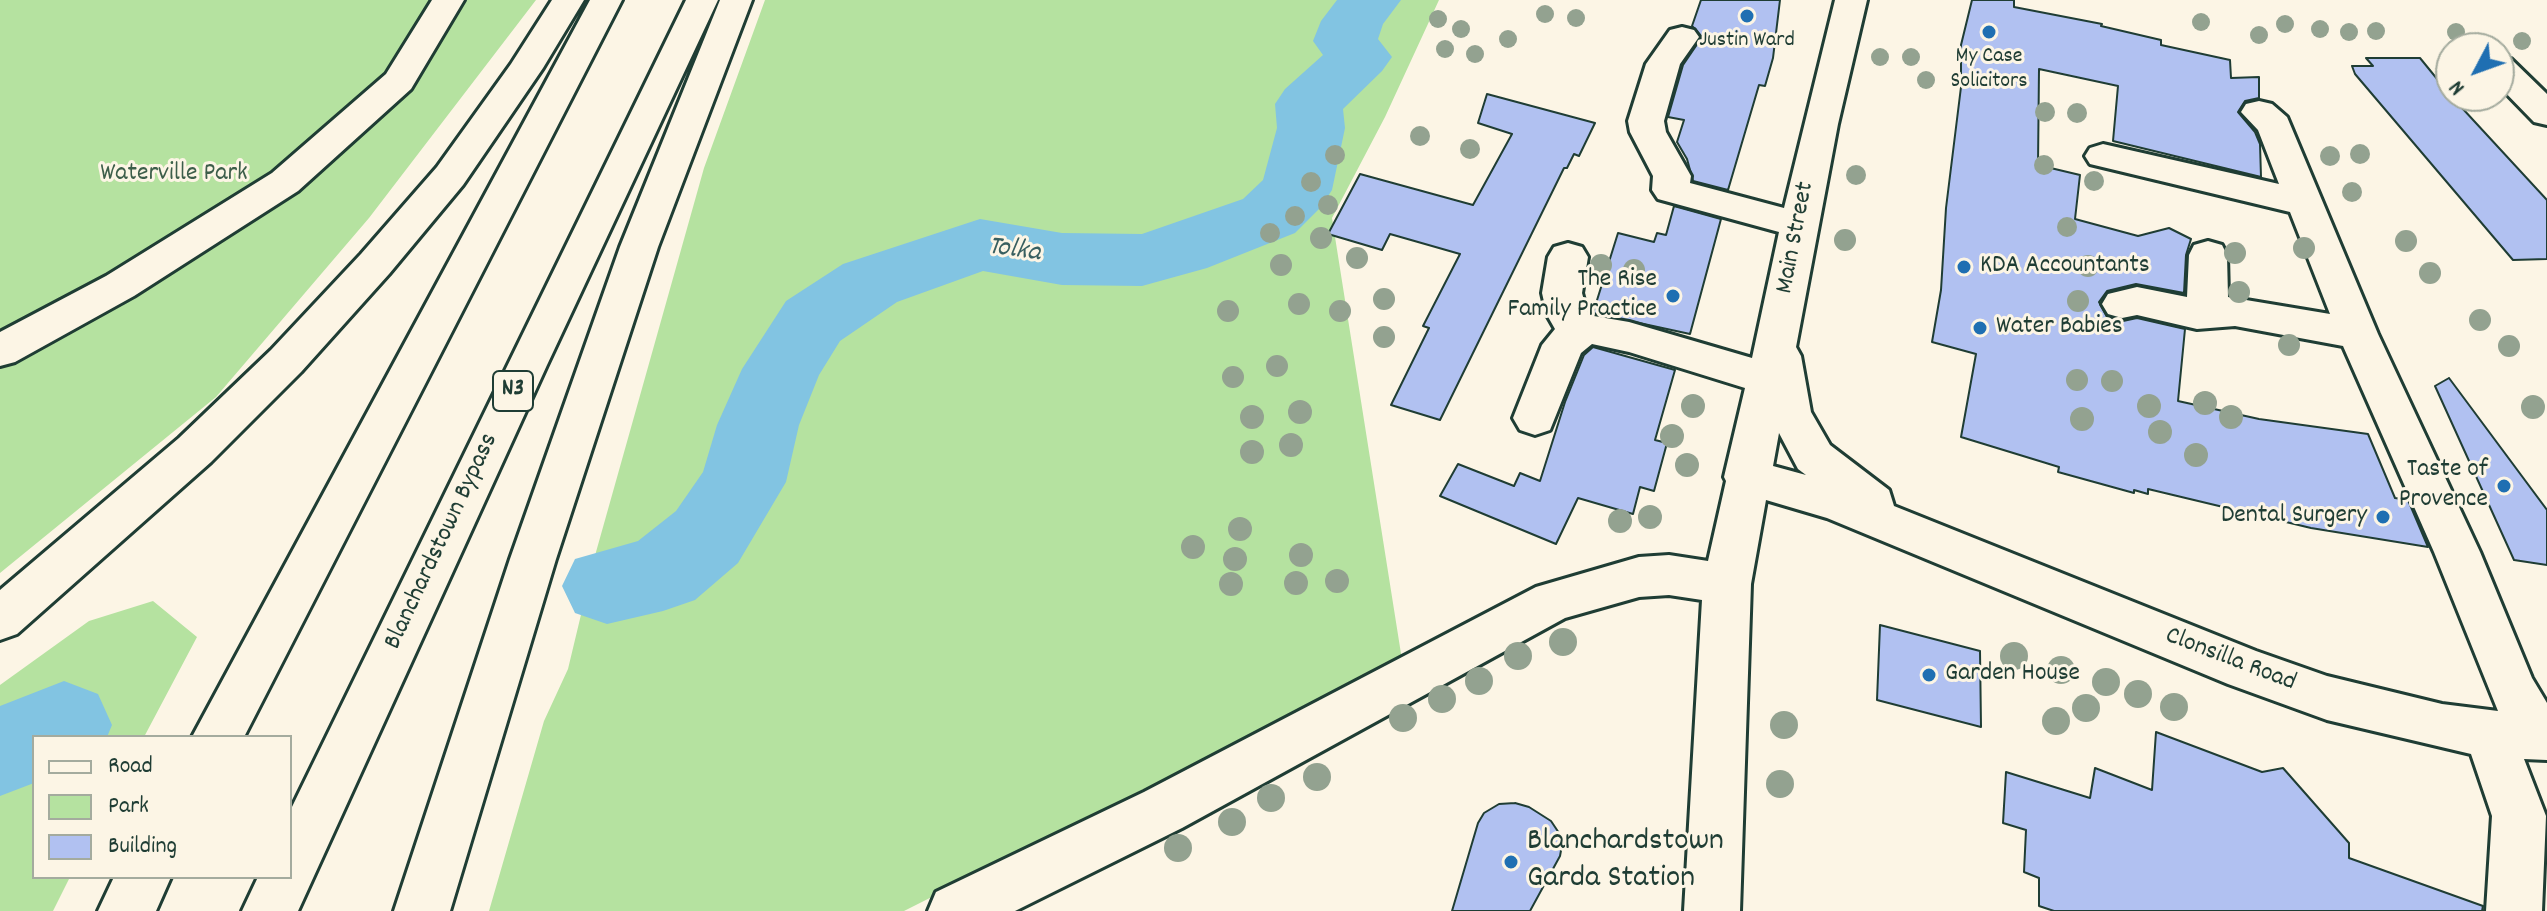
<!DOCTYPE html>
<style>
body{margin:0}
#map{position:relative;width:2547px;height:911px;overflow:hidden;background:#fcf5e5;font-family:Dekko,sans-serif}
canvas{display:block}
.legend{position:absolute;left:32px;top:735px;width:260px;height:144px;box-sizing:border-box;background:#fcf5e5;border:2px solid #a4ab9e;margin:0;padding:10px 14px;list-style:none;font-size:24px;color:#1f3d34}
.legend li{display:flex;align-items:center;gap:16px;height:40px}
.legend b{width:40px;border:2px solid #a4ab9e}
.north{position:absolute;left:2435px;top:32px;width:80px;height:80px;box-sizing:border-box;background:#fcf5e5;border:2px solid #a4ab9e;border-radius:50%;rotate:229deg;font-size:22px;font-weight:700;line-height:32px;text-align:center;color:#1f3d34}
.north::after{content:'';display:block;margin:auto;width:28px;height:36px;background:#1f6fb2;clip-path:polygon(50% 0,100% 100%,50% 72%,0 100%)}
</style>
<div id="map">
<canvas width="2547" height="911"></canvas>
<ul class="legend">
<li><b style="height:10px;background:#fcf5e5"></b>Road</li>
<li><b style="height:22px;background:#b5e2a0"></b>Park</li>
<li><b style="height:22px;background:#b1c1f1"></b>Building</li>
</ul>
<div class="north">N</div>
</div>
<script>
const context = document.querySelector('canvas').getContext('2d');
context.lineJoin = 'round';
function fillPath(path, color) { context.fillStyle = color; context.fill(path, 'evenodd'); }
const shape = rows => new Path2D(rows.map(r => 'M' + r).join(''));
function stroke(path, color, width, dash) { context.strokeStyle = color; context.lineWidth = width; context.lineCap = dash ? 'butt' : 'round'; context.setLineDash(dash || []); context.stroke(path); }
function label(font, color, halo, rows, align = 'center') {
  context.font = font + ' Dekko,sans-serif'; context.lineWidth = 6; context.setLineDash([]); context.textBaseline = 'middle'; context.strokeStyle = halo; context.fillStyle = color; for (const [text, x, y, turn = 0] of rows) {
    context.save(); context.translate(x, y); context.rotate((+turn || 0) * Math.PI / 180); context.textAlign = isNaN(turn) ? turn : align; if (halo) context.strokeText(text, 0, 0); context.fillText(text, 0, 0); context.restore();
  }
}
const green = shape([
 [0,0,536,0,369,218,216,397,0,573],
 [765,0,1439,0,1385,117,1332,218,1402,660,904,911,489,911,544,721,568,669,596,552,704,168],
 [153,601,197,637,144,737,34,737,34,877,70,877,53,911,0,911,0,685,89,621]
]);
const river = shape([
 [1337,0,1401,0,1383,24,1378,39,1392,57,1382,71,1343,109,1345,128,1332,190,1321,207,1295,233,1207,268,1142,286,1062,285,983,271,897,302,840,341,819,375,799,425,786,482,738,563,695,600,663,611,607,624,575,613,562,586,575,559,638,541,676,511,703,472,717,425,742,369,786,301,843,264,980,219,1062,233,1142,234,1243,199,1263,180,1277,128,1275,104,1285,89,1323,55,1313,41,1321,21,1337,0],
 [64,681,98,694,112,725,107,737,34,737,34,783,0,796,0,706,64,681]
]);
const building = shape([
 [1701,0,1780,0,1773,58,1765,86,1759,85,1728,190,1693,181,1687,159,1677,142,1684,120,1668,117,1683,65,1702,37,1692,26,1701,0],
 [1972,0,2014,0,2014,7,2102,24,2101,26,2161,40,2161,45,2230,60,2231,78,2259,77,2259,98,2245,101,2238,112,2255,132,2260,144,2261,177,2113,141,2118,86,2039,69,2038,165,2080,175,2075,219,2138,236,2169,228,2191,239,2186,255,2184,293,2136,284,2107,291,2099,302,2107,317,2123,321,2137,318,2185,329,2178,401,2259,419,2368,434,2395,498,2408,500,2428,547,2311,528,2148,489,2148,494,2134,490,2134,493,2058,472,2059,467,1961,437,1976,354,1932,342,1941,290,1946,208,1961,87,1961,45,1972,0],
 [2366,58,2420,58,2451,96,2547,200,2547,259,2513,260,2355,74,2352,66,2373,66,2366,58],
 [1487,94,1595,123,1579,156,1574,154,1567,168,1564,168,1440,420,1391,405,1429,328,1423,326,1460,254,1390,234,1382,250,1328,234,1360,174,1473,205,1512,134,1478,123,1487,94],
 [1674,206,1721,219,1690,334,1593,313,1618,233,1654,242,1657,233,1666,235,1674,206],
 [1593,347,1675,370,1655,440,1667,443,1654,491,1640,487,1633,514,1578,498,1556,544,1440,496,1458,464,1514,486,1520,473,1540,481,1565,402,1584,355,1593,347],
 [2449,378,2547,510,2547,565,2514,560,2435,386,2449,378],
 [1880,625,1980,651,1981,727,1877,700,1880,625],
 [2156,732,2262,772,2283,768,2349,843,2349,858,2483,906,2482,911,2054,911,2039,906,2039,878,2024,872,2026,830,2003,823,2006,772,2090,798,2095,768,2152,790,2156,732],
 [1515,803,1529,807,1551,821,1559,833,1562,845,1560,856,1530,911,1452,911,1478,823,1484,813,1499,804,1515,803]
]);
const minor = shape([
 [432,0,464,0,411,89,298,191,134,296,15,362,0,366,0,332,106,276,272,173,386,74,432,0],
 [1835,0,1867,0,1838,124,1796,347,1801,356,1811,412,1830,445,1889,490,1894,506,2256,651,2327,676,2442,704,2498,711,2434,552,2343,346,2235,326,2197,329,2137,315,2122,318,2108,314,2102,304,2108,294,2137,287,2187,297,2189,255,2194,245,2208,241,2222,245,2227,255,2228,297,2330,314,2290,212,2090,164,2085,156,2090,148,2103,144,2279,184,2258,130,2241,112,2246,104,2259,101,2272,104,2287,117,2378,334,2480,552,2532,678,2547,703,2547,760,2524,759,2546,816,2542,911,2486,911,2492,816,2471,754,2327,720,2228,684,1827,518,1766,500,1751,584,1740,911,1684,911,1702,600,1669,595,1639,597,1565,618,1182,828,1015,911,928,911,936,892,1144,792,1536,587,1639,557,1669,555,1708,561,1726,481,1724,477,1745,388,1629,352,1592,344,1581,353,1550,430,1535,435,1520,430,1513,418,1542,345,1555,329,1547,315,1542,293,1548,257,1554,247,1568,243,1582,247,1588,257,1582,293,1588,315,1629,322,1752,358,1779,232,1658,199,1652,190,1653,176,1630,132,1628,121,1646,64,1670,30,1682,27,1694,30,1699,37,1680,64,1664,121,1666,132,1691,176,1690,183,1784,208,1835,0],
 [1779,433,1798,469,1806,475,1773,466,1779,433],
 [2499,55,2511,59,2547,94,2547,125,2534,122,2499,86,2499,55]
]);
const highway = shape([
 [552,0,584,0,543,68,463,185,389,274,301,372,211,462,17,634,0,640,0,590,179,438,271,350,361,254,437,167,511,64,552,0],
 [590,0,622,0,244,737,192,737,590,0],
 [686,0,718,0,547,365,298,911,242,911,258,877,290,877,290,811,686,0],
 [720,0,752,0,658,247,556,559,450,911,394,911,510,559,620,247,720,0],
 [114,877,171,877,156,911,98,911,114,877]
]);
const trees = [
 [1545,14,9],
 [1576,18,9],
 [1438,19,9],
 [2201,22,9],
 [2285,24,9],
 [1461,29,9],
 [2320,29,9],
 [2376,31,9],
 [2349,32,9],
 [2456,32,9],
 [2259,35,9],
 [1508,39,9],
 [2522,41,9],
 [1445,49,9],
 [1475,54,9],
 [1880,57,9],
 [1911,57,9],
 [1926,80,9],
 [2045,112,10],
 [2077,113,10],
 [1420,136,10],
 [1470,149,10],
 [2360,154,10],
 [1335,155,10],
 [2330,156,10],
 [2044,165,10],
 [1856,175,10],
 [2094,181,10],
 [1311,182,10],
 [2352,192,10],
 [1328,205,10],
 [1295,216,10],
 [2067,227,10],
 [1270,233,10],
 [1321,238,11],
 [1845,240,11],
 [2406,241,11],
 [2304,248,11],
 [2235,253,11],
 [1357,258,11],
 [1281,265,11],
 [1601,265,11],
 [2088,266,11],
 [1634,270,11],
 [2430,273,11],
 [2239,292,11],
 [1384,299,11],
 [2078,301,11],
 [1299,304,11],
 [1228,311,11],
 [1340,311,11],
 [2480,320,11],
 [1384,337,11],
 [2289,345,11],
 [2509,346,11],
 [1277,366,11],
 [1233,377,11],
 [2077,380,11],
 [2112,381,11],
 [2205,403,12],
 [1693,406,12],
 [2149,406,12],
 [2533,407,12],
 [1300,412,12],
 [1252,417,12],
 [2231,417,12],
 [2082,419,12],
 [2160,432,12],
 [1672,436,12],
 [1291,445,12],
 [1252,452,12],
 [2196,455,12],
 [1687,465,12],
 [1650,517,12],
 [1620,521,12],
 [1240,529,12],
 [1193,547,12],
 [1301,555,12],
 [1235,559,12],
 [1337,581,12],
 [1296,583,12],
 [1231,584,12],
 [1563,642,14],
 [1518,656,14],
 [2014,656,14],
 [2061,670,14],
 [1479,681,14],
 [2106,682,14],
 [2138,694,14],
 [1442,699,14],
 [2174,707,14],
 [2086,708,14],
 [1403,718,14],
 [2056,721,14],
 [1784,725,14],
 [1317,777,14],
 [1780,784,14],
 [1271,798,14],
 [1232,822,14],
 [1178,848,14]
];
const markers = [
 [1747,16,8,"#1f6fb2"],
 [1989,32,8,"#1f6fb2"],
 [1964,267,8,"#1f6fb2"],
 [1673,296,8,"#1f6fb2"],
 [1980,328,8,"#1f6fb2"],
 [2504,486,8,"#1f6fb2"],
 [2383,517,8,"#1f6fb2"],
 [1929,675,8,"#1f6fb2"],
 [1511,862,8,"#1f6fb2"]
];
const farPoinames = [
 ["Justin Ward",1747,42],
 ["My Case",1989,58],
 ["Solicitors",1989,83]
];
const shields = [
 [513,391,40]
];
const shieldNames = [
 ["N3",513,391]
];
const parkNames = [
 ["Waterville Park",174,175]
];
const streetNames = [
 ["Main Street",1797,238,-79],
 ["Blanchardstown Bypass",443,542,-65],
 ["Clonsilla Road",2230,661,21]
];
const poiNames = [
 ["KDA Accountants",1980,267],
 ["The Rise",1657,281,"right"],
 ["Family Practice",1657,311,"right"],
 ["Water Babies",1996,328],
 ["Taste of",2488,471,"right"],
 ["Provence",2488,501,"right"],
 ["Dental Surgery",2367,517,"right"],
 ["Garden House",1945,675]
];
const waterNames = [
 ["Tolka",1014,252,8]
];
const nearPoinames = [
 ["Blanchardstown",1527,844],
 ["Garda Station",1527,881]
];
fillPath(green, '#b5e2a0');
fillPath(river, '#82c4e2');
fillPath(building, '#b1c1f1');
stroke(building, '#1f3d34', 2);
stroke(minor, '#1f3d34', 6);
stroke(highway, '#1f3d34', 6);
fillPath(minor, '#fcf5e5');
fillPath(highway, '#fcf5e5');
context.fillStyle = '#93a290';
for (const [x, y, r] of trees) { context.beginPath(); context.arc(x, y, r, 0, 2 * Math.PI); context.fill(); }
for (const [x, y, r, color] of markers) { const dot = new Path2D(); dot.arc(x, y, r, 0, 2 * Math.PI); context.fillStyle = color; context.fill(dot); stroke(dot, '#fcf5e5', 3); }
label('22px', '#1f3d34', '#fcf5e5', farPoinames);
for (const [x, y, w] of shields) { const box = new Path2D(); box.roundRect(x - w / 2, y - 20, w, 40, 6); context.fillStyle = '#fcf5e5'; context.fill(box); stroke(box, '#1f3d34', 2); }
label('bold 24px', '#1f3d34', null, shieldNames);
label('26px', '#3d5e4a', '#fcf5e5', parkNames);
label('26px', '#1f3d34', '#fcf5e5', streetNames);
label('26px', '#1f3d34', '#fcf5e5', poiNames, 'left');
label('italic 28px', '#385f60', '#fcf5e5', waterNames);
label('32px', '#1f3d34', '#fcf5e5', nearPoinames, 'left');
</script>
